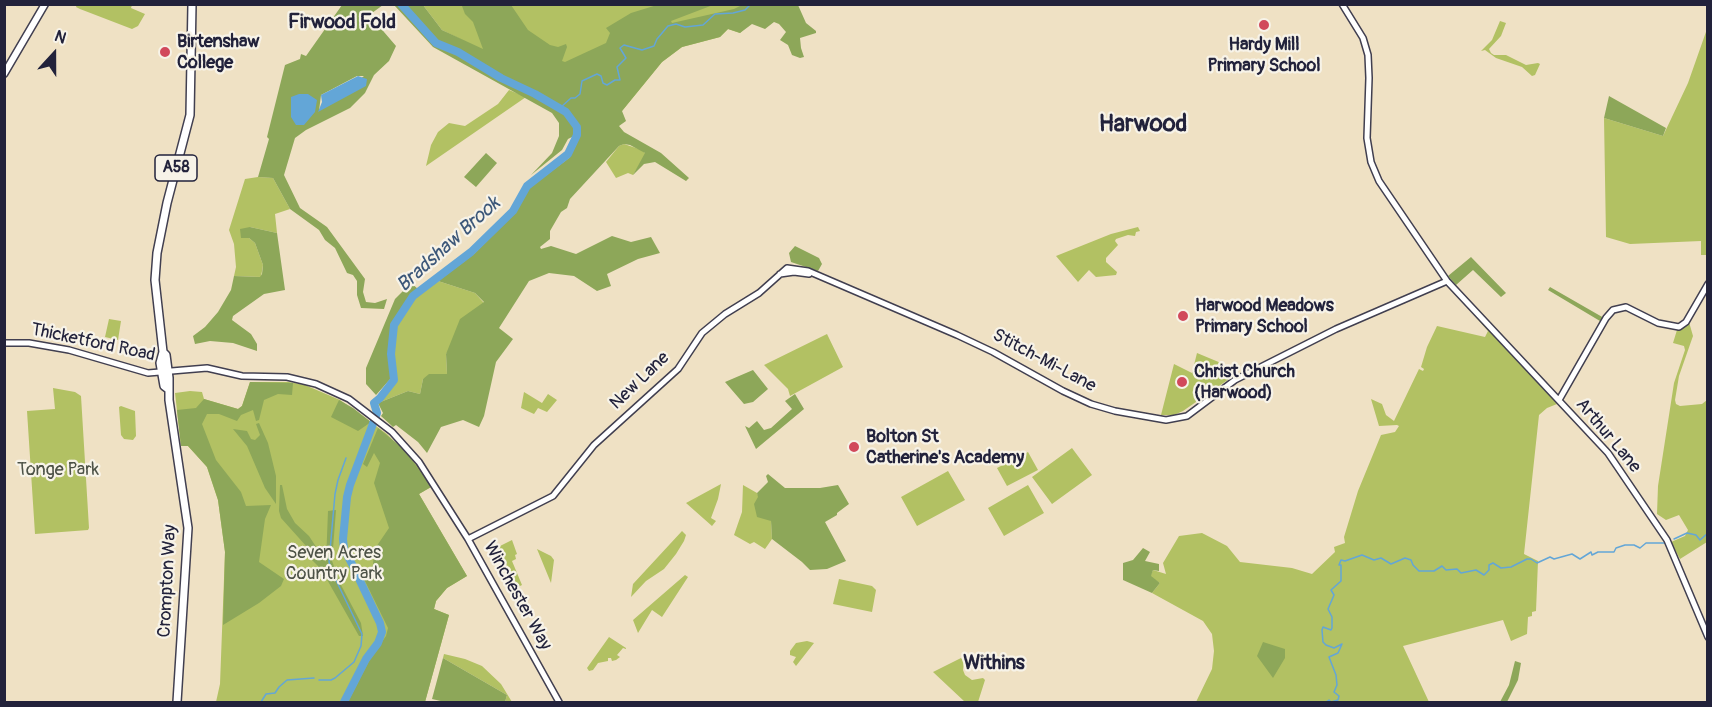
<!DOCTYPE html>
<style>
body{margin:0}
#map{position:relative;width:1712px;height:707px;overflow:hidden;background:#efe1c4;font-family:Pangolin,sans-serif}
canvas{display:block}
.frame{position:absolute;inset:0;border:6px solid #22223b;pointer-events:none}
.north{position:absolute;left:24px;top:24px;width:60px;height:60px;-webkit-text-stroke:4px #f7f3e8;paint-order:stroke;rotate:21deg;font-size:16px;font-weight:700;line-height:24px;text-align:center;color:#22223b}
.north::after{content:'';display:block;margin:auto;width:21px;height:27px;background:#22223b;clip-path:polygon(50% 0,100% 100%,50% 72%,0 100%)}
</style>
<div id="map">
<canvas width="1712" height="707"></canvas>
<div class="frame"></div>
<div class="north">N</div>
</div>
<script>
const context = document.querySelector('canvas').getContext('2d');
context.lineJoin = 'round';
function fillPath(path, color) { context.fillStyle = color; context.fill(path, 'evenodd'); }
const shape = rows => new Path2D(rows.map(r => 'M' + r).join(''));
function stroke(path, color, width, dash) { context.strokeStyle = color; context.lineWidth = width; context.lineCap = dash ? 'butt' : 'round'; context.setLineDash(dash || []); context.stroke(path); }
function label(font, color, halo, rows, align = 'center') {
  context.font = font + ' Pangolin,sans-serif'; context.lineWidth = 4.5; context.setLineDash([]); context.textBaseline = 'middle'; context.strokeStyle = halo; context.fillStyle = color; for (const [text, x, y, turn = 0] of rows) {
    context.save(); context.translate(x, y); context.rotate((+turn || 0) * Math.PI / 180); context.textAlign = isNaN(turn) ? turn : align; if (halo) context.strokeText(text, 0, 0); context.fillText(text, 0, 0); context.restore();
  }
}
const green = shape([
 [77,4,132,5,131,8,145,14,138,26,132,29,80,9,76,7],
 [423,5,767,5,740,33,728,29,720,37,682,47,662,62,622,111,546,82,442,30],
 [1500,21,1506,23,1501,36,1489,49,1491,53,1494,55,1506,55,1526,65,1538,63,1540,64,1535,75,1532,76,1522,67,1496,58,1485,50,1481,51,1492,40],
 [1707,29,1707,255,1701,255,1701,241,1630,244,1606,237,1604,118,1663,136,1688,83],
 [509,90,526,97,426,166,431,145,438,132,449,123,465,126,498,104],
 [624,144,642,150,645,153,645,156,633,175,628,173,616,178,606,162,619,146],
 [258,177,273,178,290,209,275,214,277,233,250,227,249,238,255,243,263,265,261,277,234,276,236,267,234,244,229,230,245,179],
 [1138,227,1140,231,1136,232,1135,236,1128,235,1116,239,1115,241,1118,245,1106,258,1106,262,1117,272,1116,275,1096,277,1089,270,1078,282,1056,256,1111,234],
 [438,281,475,293,484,303,446,354,447,374,423,379,420,394,408,391,378,403,394,385,396,375,394,355,397,326,416,296],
 [1473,314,1500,339,1557,404,1547,408,1539,415,1524,554,1538,561,1536,611,1532,612,1532,616,1528,617,1527,634,1511,641,1503,620,1403,646,1429,702,1196,702,1212,669,1214,651,1212,634,1203,621,1152,593,1160,583,1150,577,1153,570,1166,574,1163,563,1179,536,1202,533,1227,546,1240,562,1292,568,1312,574,1335,552,1334,547,1345,543,1344,537,1358,491,1381,435,1395,432,1399,426,1397,425,1379,426,1371,399,1382,404,1386,415,1394,421,1419,369,1423,371,1424,369,1421,367,1427,347,1437,326,1485,337,1488,331],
 [109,319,121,321,118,340,105,337],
 [1689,322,1693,336,1679,376,1675,400,1676,404,1680,406,1702,404,1707,400,1707,542,1680,559,1671,542,1685,536,1688,530,1679,515,1666,520,1657,514,1658,486,1674,383,1685,350,1684,346,1673,343,1677,330],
 [827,334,843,367,790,396,788,389,764,365],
 [1197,353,1221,363,1229,379,1183,411,1174,415,1161,415,1174,364,1192,373],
 [250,382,289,382,305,385,340,400,387,434,419,467,431,487,419,494,467,576,447,588,436,601,434,609,449,615,425,702,216,702,220,684,225,552,218,500,207,467,188,446,181,446,175,393,190,391,202,392,204,399,238,409,242,406],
 [53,388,75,392,81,396,89,528,88,530,35,534,27,411,55,409],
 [524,392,542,403,548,394,557,400,547,412,538,408,534,414,521,408],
 [121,406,135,411,136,436,133,440,124,439,121,435,119,407],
 [1072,448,1092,475,1052,504,1032,477],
 [1028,452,1038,470,1007,486,997,468],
 [948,471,965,500,917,526,901,497],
 [721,484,718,499,711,518,716,521,712,526,686,503],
 [743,485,757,493,771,521,772,539,765,549,754,542,750,544,734,535,742,512],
 [1028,485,1044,513,1004,536,988,508],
 [682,531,686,535,684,541,676,554,664,569,646,581,631,597,633,584],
 [512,540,517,554,515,555,516,559,512,561,522,585,518,587,496,548],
 [537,549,551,556,554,560,551,583],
 [685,575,688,577,662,617,652,610,638,633,633,620],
 [839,579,872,586,876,590,872,612,833,604],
 [609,637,626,648,626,649,623,648,617,655,620,657,616,660,612,661,611,658,608,658,608,661,598,663,593,670,589,671,587,668],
 [807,641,814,643,796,666,793,662,796,657,790,655,790,651,796,643],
 [444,654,465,659,482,666,501,684,512,702,505,702,507,695,443,658],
 [961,658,964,662,963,670,965,675,972,680,983,678,985,680,978,702,965,702,933,672]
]);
const forest = shape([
 [342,5,383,5,365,18,378,25,396,46,389,61,374,75,365,93,350,108,306,130,295,138,284,175,300,208,327,227,365,279,363,292,366,302,375,303,387,299,384,309,361,308,357,295,357,281,353,275,347,273,335,248,325,240,319,230,290,209,273,178,258,177,269,139,267,137,285,65,300,59,301,54,306,56],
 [357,76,364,76,319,111,321,95],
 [394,5,423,5,442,30,483,49,473,22,465,14,462,6,456,5,511,5,528,30,550,45,558,47,566,44,567,47,562,61,565,62,606,43,610,33,606,28,631,13,657,5,713,5,671,21,672,23,734,9,742,5,798,5,806,23,816,31,816,33,800,38,801,48,804,57,800,58,792,55,788,45,780,40,786,32,779,24,774,22,765,29,752,24,740,33,728,29,720,37,682,47,662,62,622,111,626,121,619,126,624,132,661,153,689,178,686,181,655,162,644,164,633,175,645,153,630,145,624,144,619,146,570,199,567,208,561,212,550,231,550,239,540,247,541,249,551,246,576,254,612,236,631,242,651,237,660,253,638,259,607,274,611,286,597,291,574,276,549,273,529,281,499,328,513,339,496,362,484,416,479,427,463,420,441,427,427,453,418,442,396,425,393,427,381,416,383,413,378,403,408,391,420,394,423,379,429,374,447,374,446,354,460,319,484,302,475,293,438,281,475,253,516,212,529,188,569,158,577,143,578,134,568,139,562,150,531,175,552,153,559,136,559,123,552,113,433,47],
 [1609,96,1666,128,1663,136,1604,118],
 [486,153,497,163,476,187,464,177],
 [250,227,277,233,285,290,264,294,233,316,232,320,251,334,257,344,257,351,233,343,210,341,195,344,193,336,205,327,218,312,231,290,234,276,260,277,262,274,263,265,255,243,249,238,241,238,240,229],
 [795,246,819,258,822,264,818,271,791,262,789,253],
 [1471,257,1506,293,1501,297,1473,270,1456,285,1448,276],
 [411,283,418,289,411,295,392,325,389,354,392,377,376,395,366,384,366,368,395,299],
 [1550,287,1604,318,1591,340,1600,321,1548,290],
 [753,370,768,389,753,402,744,404,725,382],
 [250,382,293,383,292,395,278,394,264,400,259,420,256,421,253,410,241,415,237,421,219,414,207,414,202,424,216,460,241,492,246,506,271,505,265,519,259,562,284,579,281,586,259,603,223,625,225,552,218,500,207,467,188,446,181,446,177,410,196,408,204,399,238,409,242,406],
 [795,394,804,409,756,449,745,426,749,428,757,421,764,430,771,428,792,409,785,401],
 [339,400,353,408,371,422,358,431,331,417],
 [259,423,268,443,276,476,276,504,265,488,247,446,233,429,247,431,251,439,255,440,260,435,256,424],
 [378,428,405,450,431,487,419,494,467,576,447,588,436,601,434,609,449,615,425,702,348,702,369,661,386,636,388,628,363,577,373,565,374,550,389,528,374,483,380,463,374,453,367,467,363,464],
 [768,474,785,488,820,488,838,485,849,504,837,513,837,515,825,522,846,561,827,569,810,570,802,562,772,539,771,521,757,517,754,504,758,497,757,493,768,482,766,476],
 [280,485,282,485,287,509,295,523,309,536,326,562,328,511,336,510,332,561,341,585,361,623,363,636,359,636,321,569,312,560,307,547,281,518,279,511],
 [1143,548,1150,552,1145,561,1159,564,1159,571,1153,570,1151,576,1160,583,1152,593,1123,580,1123,563,1133,560],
 [1263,642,1285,649,1285,658,1273,678,1257,656],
 [443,658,507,695,505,702,445,702,432,699],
 [1515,661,1521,663,1518,680,1507,702,1500,702,1509,685]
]);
const water = shape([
 [358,76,367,79,366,86,318,112,322,102,321,95],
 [299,94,308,94,317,100,315,112,304,125,296,125,291,117,291,97]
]);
const stream = shape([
 [560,108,571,98,575,98,580,94,582,81,597,74,601,76,603,83,607,85,615,80,620,80,617,67,626,58,620,48,624,45,642,50,654,46,657,39,668,26,676,24,685,27,703,25,715,14,733,13,745,10,751,4],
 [1674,539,1687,533,1696,535,1700,540,1708,533],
 [319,680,331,680,335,678,354,662,361,646,362,634,333,574,329,562,335,494,338,480,346,458],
 [261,702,266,694,275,693,279,687,287,680,314,678],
 [1326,702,1329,700,1331,702],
 [1331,702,1338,700,1339,696,1334,692,1337,685,1336,675,1329,657,1338,653,1342,644,1334,648,1326,645,1323,642,1322,630,1323,627,1331,630,1332,628,1332,617,1328,609,1334,595,1331,590,1341,581,1341,565,1339,565,1341,560,1345,561,1362,555,1374,560,1381,558,1391,564,1405,558,1411,560,1413,565,1419,571,1434,571,1442,566,1446,570,1457,569,1461,573,1476,570,1484,575,1489,570,1489,565,1493,563,1501,568,1511,567,1527,559,1531,559,1537,563,1550,557,1554,559,1572,554,1580,559,1591,552,1592,555,1598,552,1614,552,1616,548,1625,545,1634,545,1640,548,1646,543,1665,543]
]);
const river = shape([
 [344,702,366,659,378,643,382,632,380,623,353,566,344,549,343,539,347,497,350,485,377,413,374,403,380,398,394,380,391,354,394,325,413,296,471,252,513,211,527,186,568,154,577,135,577,127,566,112,535,94,501,78,458,52,436,43,401,4]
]);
const secondary = shape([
 [1342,4,1363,38,1368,55,1369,78,1367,138,1371,162,1379,181,1447,281,1608,453,1667,540,1708,637],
 [780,274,794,272,809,274],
 [4,343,29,343,69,350,148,373,207,368,242,376,287,377,316,384,349,399,392,432,419,462,468,539,559,702],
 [1559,400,1606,318,1613,310,1626,307,1658,323,1679,327,1686,322,1708,284],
 [468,539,553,496,594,445,678,369,702,333,725,314,759,293,787,268,808,271,957,335,993,352,1063,391,1091,404,1115,411,1166,420,1187,416,1235,380,1336,329,1447,281]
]);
const primary = shape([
 [4,74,45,4]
]);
const highway = shape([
 [163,352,160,363,164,386,168,389],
 [177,702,188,528,169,400,169,378,166,355,163,352,155,280,157,253,167,203,190,115,192,4]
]);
const markers = [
 [1264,25,6,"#d1495b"],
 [165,52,6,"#d1495b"],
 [1183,316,6,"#d1495b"],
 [1182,382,6,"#d1495b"],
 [854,447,6,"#d1495b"]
];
const shields = [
 [176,168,42]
];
const shieldNames = [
 ["A58",176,168]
];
const poiNames = [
 ["Birtenshaw",177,42],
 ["College",177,63],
 ["Hardy Mill",1264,45,"center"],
 ["Primary School",1264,66,"center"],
 ["Harwood Meadows",1195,306],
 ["Primary School",1195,327],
 ["Christ Church",1194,372],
 ["(Harwood)",1194,393],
 ["Bolton St",866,437],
 ["Catherine's Academy",866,458]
];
const streetNames = [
 ["Thicketford Road",93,343,12],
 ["Stitch-Mi-Lane",1044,361,28],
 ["New Lane",640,381,-44],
 ["Arthur Lane",1608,436,50],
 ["Crompton Way",168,581,-87],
 ["Winchester Way",517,596,61]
];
const parkNames = [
 ["Tonge Park",58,470],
 ["Seven Acres",334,553],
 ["Country Park",334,574]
];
const neighbourhoodNames = [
 ["Firwood Fold",342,23],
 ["Withins",994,664]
];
const waterNames = [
 ["Bradshaw Brook",449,245,-42]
];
const districtNames = [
 ["Harwood",1143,125]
];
fillPath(green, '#b2c163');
fillPath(forest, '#8da759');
fillPath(water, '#63a6d7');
stroke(stream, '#63a6d7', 1.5);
stroke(river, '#63a6d7', 8);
stroke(secondary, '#413f50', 8);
stroke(primary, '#413f50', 9);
stroke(highway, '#413f50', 10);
stroke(secondary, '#fff', 5);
stroke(primary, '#fff', 6);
stroke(highway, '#fff', 7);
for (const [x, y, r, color] of markers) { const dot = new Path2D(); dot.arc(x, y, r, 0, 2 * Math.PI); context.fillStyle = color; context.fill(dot); stroke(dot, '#f7f3e8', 2); }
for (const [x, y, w] of shields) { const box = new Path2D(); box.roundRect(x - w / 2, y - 13, w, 26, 4.5); context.fillStyle = '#f7f3e8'; context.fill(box); stroke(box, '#22223b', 1.5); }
label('bold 16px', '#22223b', null, shieldNames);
label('bold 18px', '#22223b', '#f7f3e8', poiNames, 'left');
label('18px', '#22223b', '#f7f3e8', streetNames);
label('18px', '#4d5247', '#f7f3e8', parkNames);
label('bold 20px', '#22223b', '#f7f3e8', neighbourhoodNames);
label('italic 20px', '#3c5779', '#f7f3e8', waterNames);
label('bold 24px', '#22223b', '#f7f3e8', districtNames);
</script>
